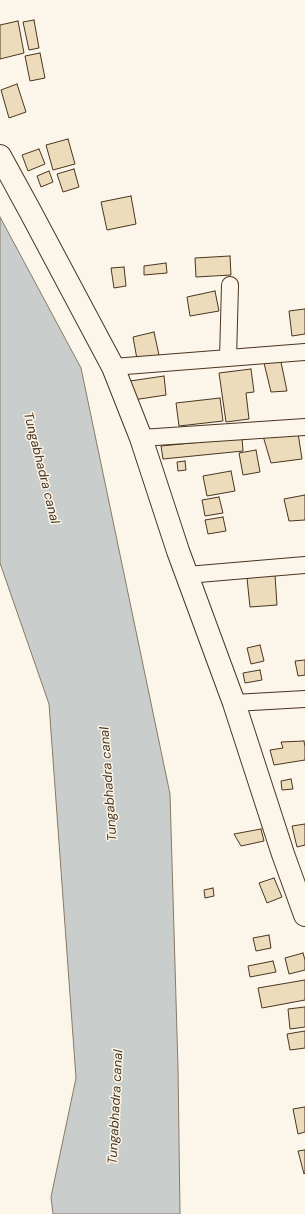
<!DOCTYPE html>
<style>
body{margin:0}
canvas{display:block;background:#fbf6e9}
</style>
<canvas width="305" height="1214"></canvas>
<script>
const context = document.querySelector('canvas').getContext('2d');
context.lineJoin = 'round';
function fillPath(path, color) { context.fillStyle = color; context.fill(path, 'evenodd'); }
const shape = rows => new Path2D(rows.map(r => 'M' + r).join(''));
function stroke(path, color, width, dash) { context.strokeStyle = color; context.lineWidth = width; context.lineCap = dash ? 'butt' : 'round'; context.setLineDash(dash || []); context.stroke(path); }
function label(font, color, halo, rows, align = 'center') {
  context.font = font + ' "DM Sans",sans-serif'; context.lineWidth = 3; context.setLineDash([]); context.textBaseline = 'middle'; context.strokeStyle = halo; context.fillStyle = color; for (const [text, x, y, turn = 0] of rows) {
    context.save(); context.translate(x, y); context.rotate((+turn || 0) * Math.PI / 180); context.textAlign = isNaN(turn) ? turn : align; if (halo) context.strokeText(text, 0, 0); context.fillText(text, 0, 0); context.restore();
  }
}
const water = shape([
 [0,217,81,368,170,794,178,1068,180,1214,53,1214,51,1197,76,1078,49,704,0,563,0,217]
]);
const building = shape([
 [34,20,39,48,29,50,23,22,34,20],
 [18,21,24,53,0,59,0,25,18,21],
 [40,53,45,78,30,81,25,56,40,53],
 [17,84,26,112,9,118,1,90,17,84],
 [68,139,75,164,53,170,46,145,68,139],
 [39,149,45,164,28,171,22,155,39,149],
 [74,169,79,187,63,192,57,174,74,169],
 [49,171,53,182,41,187,37,176,49,171],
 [131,196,136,224,107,230,101,202,131,196],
 [230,256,231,275,196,277,195,258,230,256],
 [166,263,167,273,144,275,144,266,166,263],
 [124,267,126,286,114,288,111,268,124,267],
 [215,291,219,311,190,316,187,297,215,291],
 [305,309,305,334,292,336,289,311,305,309],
 [154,332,159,355,137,359,133,337,154,332],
 [281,362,287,391,271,392,264,363,281,362],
 [251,369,254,392,246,393,249,419,226,422,219,373,251,369],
 [164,376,166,395,133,400,130,381,164,376],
 [220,398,223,421,179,426,176,403,220,398],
 [298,433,302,459,271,463,263,436,298,433],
 [242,438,243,451,163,459,161,446,242,438],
 [256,450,260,472,243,475,239,453,256,450],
 [185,461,186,470,178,471,177,462,185,461],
 [231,471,235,491,207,496,203,476,231,471],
 [305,495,305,520,289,521,284,499,305,495],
 [219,497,223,513,205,516,202,500,219,497],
 [223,517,226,531,208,534,205,520,223,517],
 [275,575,277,605,250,607,247,578,275,575],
 [260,645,264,661,251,664,247,648,260,645],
 [305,660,305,675,298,676,295,661,305,660],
 [260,670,262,680,245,683,243,673,260,670],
 [304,741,305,747,305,760,274,765,270,750,283,748,281,742,304,741],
 [291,779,293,789,282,790,281,781,291,779],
 [305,824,305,845,297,847,292,826,305,824],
 [261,829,264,841,241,846,234,834,261,829],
 [274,878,282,897,267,903,259,883,274,878],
 [213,888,214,896,205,898,204,890,213,888],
 [269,935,271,948,256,951,253,938,269,935],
 [303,953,305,960,305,970,289,974,285,958,303,953],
 [273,961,276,972,250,977,248,966,273,961],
 [305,980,305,1000,262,1008,258,988,305,980],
 [305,1007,305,1027,290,1029,288,1009,305,1007],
 [305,1031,305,1048,290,1050,287,1034,305,1031],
 [305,1107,305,1132,298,1134,293,1109,305,1107],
 [305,1150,305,1173,304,1174,298,1151,305,1150]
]);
const street = shape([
 [228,358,230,285],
 [113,367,305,352],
 [141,438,305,427],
 [187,575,305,565],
 [234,703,305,699]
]);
const primary = shape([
 [0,156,30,211,113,367,141,438,178,551,234,703,283,854,305,915]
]);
const waterNames = [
 ["Tungabhadra canal",41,468,76],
 ["Tungabhadra canal",109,784,-94],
 ["Tungabhadra canal",116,1107,-87]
];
fillPath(water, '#c9cecd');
stroke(water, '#887966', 1);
fillPath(building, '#ecdcbc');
stroke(building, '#4a3520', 1);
stroke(street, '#4a3520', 18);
stroke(primary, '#4a3520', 24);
stroke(street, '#fbf6e9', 16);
stroke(primary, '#fbf6e9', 22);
label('italic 13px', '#4a3520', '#fbf6e9', waterNames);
</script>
